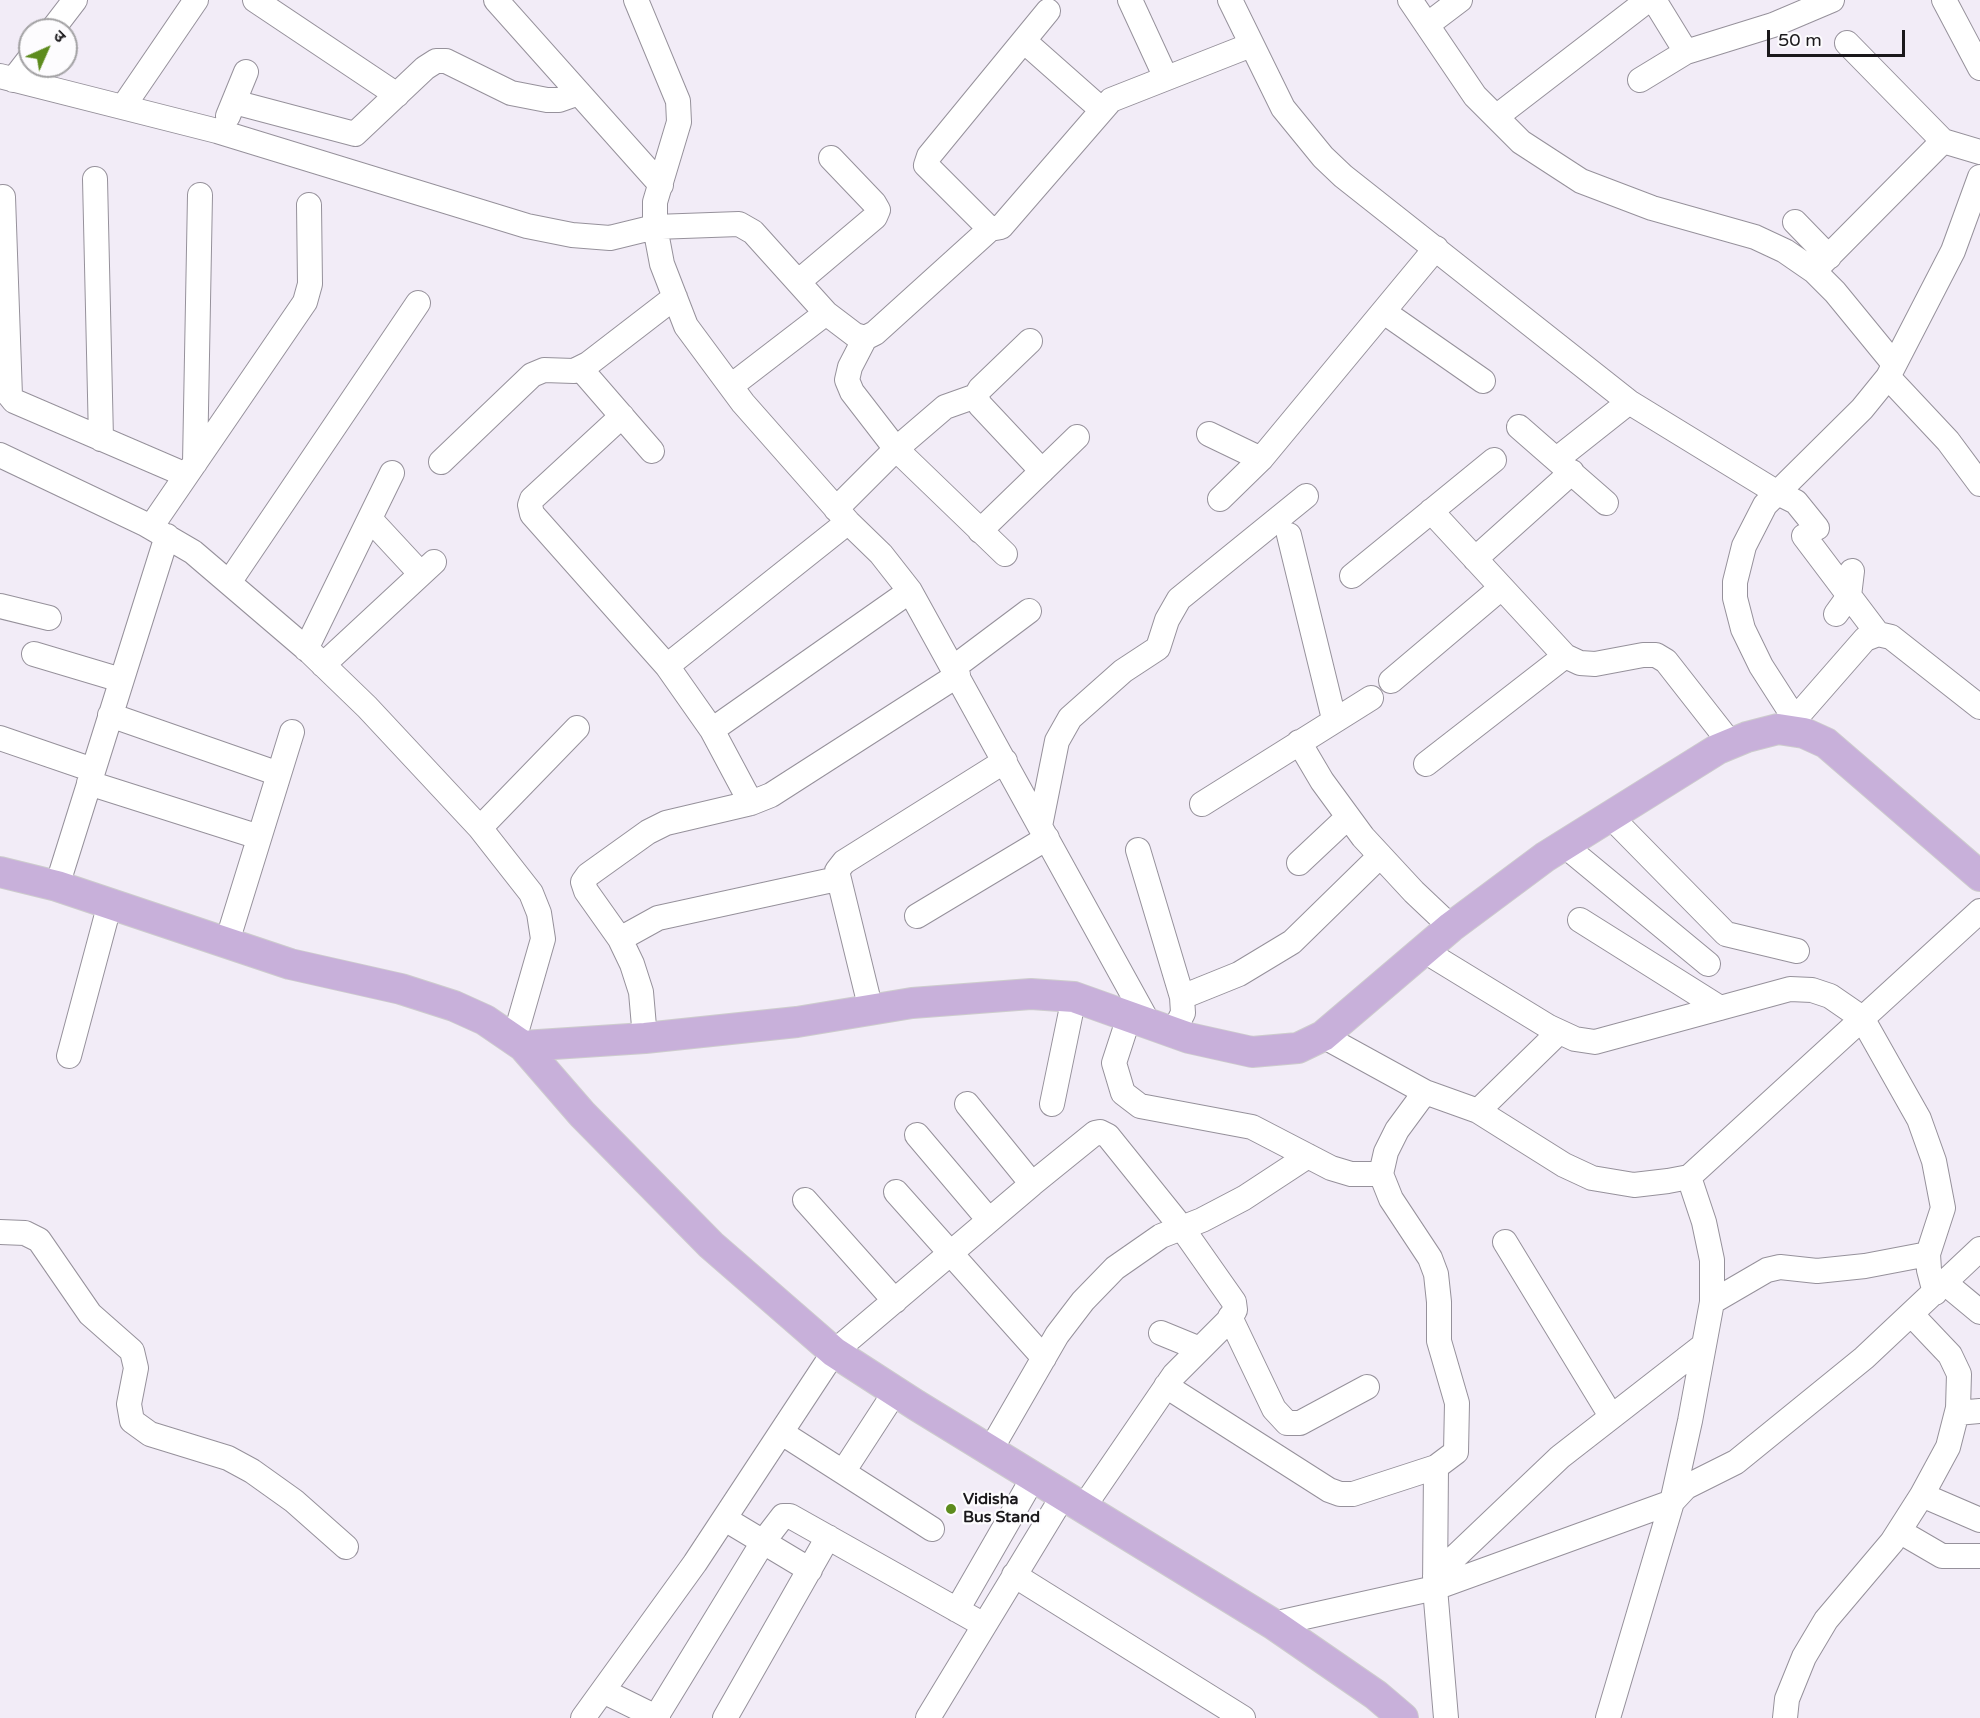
<!DOCTYPE html>
<meta charset="utf-8">
<style>
body{margin:0}
#map{position:relative;width:1980px;height:1718px;overflow:hidden;background:#f2ecf7;font-family:"Varela Round","Noto Sans Devanagari",sans-serif}
canvas{display:block}
.north{position:absolute;left:18px;top:18px;width:60px;height:60px;box-sizing:border-box;background:#fdfcfe;border:2px solid #a2a1a3;border-radius:50%;rotate:45deg;font-size:16px;font-weight:700;line-height:24px;text-align:center;color:#1a181b}
.north::after{content:'';display:block;margin:auto;width:21px;height:27px;background:#5d8b1d;clip-path:polygon(50% 0,100% 100%,50% 72%,0 100%)}
.scale{position:absolute;left:1767px;top:30px;width:138px;height:27px;box-sizing:border-box;border:3px solid #1a181b;border-top:0;padding-left:8px;font-size:18px;line-height:21px;white-space:nowrap;color:#1a181b;-webkit-text-stroke:4px #fdfcfe;paint-order:stroke}
</style>
<div id="map">
<canvas width="1980" height="1718"></canvas>
<div class="north">उ</div>
<div class="scale">50 m</div>
</div>
<script>
const context = document.querySelector('canvas').getContext('2d');
context.lineJoin = 'round';
const shape = rows => new Path2D(rows.map(r => 'M' + r).join(''));
function stroke(path, color, width, dash) { context.strokeStyle = color; context.lineWidth = width; context.lineCap = dash ? 'butt' : 'round'; context.setLineDash(dash || []); context.stroke(path); }
function label(font, color, halo, rows, align = 'center') {
  context.font = font + ' "Varela Round",sans-serif'; context.lineWidth = 4.5; context.setLineDash([]); context.textBaseline = 'middle'; context.strokeStyle = halo; context.fillStyle = color; for (const [text, x, y, turn = 0] of rows) {
    context.save(); context.translate(x, y); context.rotate((+turn || 0) * Math.PI / 180); context.textAlign = isNaN(turn) ? turn : align; if (halo) context.strokeText(text, 0, 0); context.fillText(text, 0, 0); context.restore();
  }
}
const minor = shape([
 [255,0,397,95],
 [496,0,661,185],
 [636,0,678,101,679,122,655,202,655,227,662,264,686,326,743,403,848,522,881,554,910,591,1149,1024],
 [1130,0,1166,78],
 [1230,0,1283,108,1323,157,1343,176,1629,402,1776,492,1796,502,1817,528],
 [1410,0,1475,96,1521,142,1581,181,1652,208,1755,237,1785,251,1814,271,1835,292,1894,364],
 [1654,0,1686,52],
 [1944,0,1980,68],
 [1048,11,929,156,926,165,990,229,1001,227,1111,100,1251,45],
 [1427,25,1460,0],
 [52,30,75,0],
 [1024,41,1102,110],
 [1847,43,1943,141,1980,152],
 [0,76,217,131,527,226,572,235,610,238,655,227,739,224,753,232,826,313,855,335,865,338,875,333,990,229],
 [13,80,30,58],
 [1640,80,1686,52,1773,25,1832,0],
 [234,102,355,134,425,68,436,61,446,61,511,93,547,100,559,100,579,93],
 [123,107,196,0],
 [228,116,246,72],
 [1496,117,1648,0],
 [95,179,101,439],
 [3,197,10,396,14,401,186,475],
 [1795,222,1829,257],
 [1814,271,1943,141],
 [798,282,875,217,878,210,874,203,831,158],
 [1384,312,1483,381],
 [865,338,850,367,847,380,852,392,896,449,1005,554],
 [1030,341,980,389,976,396,980,405,1042,471],
 [580,368,652,451],
 [1888,377,1948,441,1980,484],
 [731,386,826,313],
 [622,416,532,499,530,505,532,514,667,666,712,730,751,803],
 [1519,427,1606,503],
 [1209,434,1261,459],
 [0,455,145,524,193,552,310,652,367,707,480,828,531,893,539,913,543,939,514,1040],
 [1557,459,1629,402],
 [441,462,532,375,544,370,574,371,588,364,675,297],
 [195,463,200,195],
 [1220,499,1261,459,1436,248],
 [836,509,896,449,945,407,976,396],
 [1431,511,1565,656,1580,663,1595,664,1643,655,1656,655,1666,661,1731,744],
 [370,519,421,574],
 [151,527,305,302,310,284,309,205],
 [980,531,1077,437],
 [1289,535,1334,719],
 [1804,536,1878,634],
 [1475,559,1572,472],
 [1352,576,1494,460],
 [230,581,418,303],
 [0,606,49,618],
 [1836,614,1849,596,1852,571],
 [306,649,392,473],
 [34,654,121,680],
 [323,665,434,562],
 [667,666,848,522],
 [953,668,1029,611],
 [1391,681,1501,588],
 [110,715,279,774],
 [1795,719,1865,639,1878,634,1891,637,1980,707],
 [712,730,910,591],
 [1804,733,1761,666,1743,629,1735,598,1735,582,1744,546,1765,505,1862,409,1888,377,1953,251,1980,177],
 [0,738,93,770],
 [1299,742,1322,781,1363,837,1414,892,1451,927],
 [1426,764,1565,656],
 [89,783,259,837],
 [1202,804,1371,698],
 [1610,816,1726,934,1797,951],
 [1040,826,1057,741,1070,718,1123,671,1158,648,1167,620,1179,599,1306,496],
 [480,828,577,728],
 [1564,845,1708,964],
 [1138,850,1182,997,1183,1013,1173,1033],
 [1299,863,1348,817],
 [57,886,167,536],
 [917,916,1047,838],
 [1580,920,1720,1008],
 [620,939,658,918,837,879],
 [227,942,292,732],
 [1423,950,1549,1027,1575,1039,1595,1042,1790,989,1812,990,1830,996,1862,1018,1919,1119,1934,1161,1943,1208,1928,1254,1929,1270,1935,1293],
 [1182,997,1239,974,1292,942,1380,856],
 [871,1010,837,871,844,862,1005,761],
 [1129,1017,1114,1063,1123,1093,1140,1106,1252,1127,1331,1168,1351,1174,1381,1174],
 [1323,1036,1425,1092,1478,1111,1564,1165,1592,1178,1634,1185,1668,1181,1689,1177,1980,911],
 [645,1038,641,992,632,964,620,939,586,891,583,882,588,875,648,832,666,823,751,803,771,795,958,675],
 [69,1056,110,903],
 [967,1104,1032,1184],
 [1052,1104,1074,997],
 [1478,1111,1559,1032],
 [917,1135,989,1220],
 [896,1192,1044,1358],
 [805,1200,895,1301],
 [0,1232,25,1233,39,1240,90,1314,132,1351,136,1368,129,1404,132,1421,150,1434,228,1458,252,1471,294,1501,346,1547],
 [1505,1242,1611,1416],
 [1945,1283,1980,1312],
 [1712,1302,1767,1270,1780,1267,1817,1271,1865,1266,1928,1254],
 [1230,1317,1274,1409,1287,1423,1300,1423,1367,1387],
 [1161,1333,1200,1349],
 [1166,1386,1329,1490,1340,1494,1353,1494,1436,1467,1456,1452,1457,1403,1439,1341,1439,1302,1436,1274,1430,1258,1391,1199,1381,1174,1386,1152,1397,1130,1425,1092],
 [1957,1413,1980,1411],
 [782,1433,932,1529],
 [990,1451,1057,1335,1083,1301,1115,1268,1161,1236,1202,1220,1244,1198,1308,1156],
 [1436,1467,1435,1588,1446,1718],
 [843,1472,895,1392],
 [1922,1495,1980,1520],
 [725,1519,810,1570],
 [1899,1531,1942,1556,1980,1556],
 [1014,1575,1243,1718],
 [1435,1576,1560,1457,1704,1345],
 [957,1610,1033,1478],
 [1273,1624,1435,1588,1672,1502,1690,1421,1712,1302,1712,1260,1704,1222,1689,1177],
 [603,1691,658,1718],
 [656,1717,763,1542,783,1516,790,1516,984,1625],
 [583,1718,695,1563,834,1352,1032,1184,1095,1133,1100,1132,1108,1136,1182,1228,1234,1302,1235,1310,1228,1321,1174,1375,1083,1508],
 [725,1718,828,1537],
 [928,1718,1063,1496],
 [1608,1718,1672,1502,1686,1487,1736,1462,1864,1358,1980,1249],
 [1785,1718,1787,1699,1804,1657,1826,1620,1892,1542,1922,1495,1948,1447,1958,1408,1959,1374,1950,1355,1912,1315]
]);
const major = shape([
 [0,872,57,886,290,964,401,989,454,1006,485,1020,523,1046,582,1114,711,1245,834,1352,916,1405,1273,1624,1376,1695,1403,1718],
 [523,1046,645,1038,797,1022,912,1003,1031,994,1074,997,1189,1038,1252,1052,1298,1048,1323,1036,1451,927,1545,857,1718,749,1747,737,1778,729,1804,733,1826,743,1980,876]
]);
const markers = [
 [951,1509,6,"#5d8b1d"]
];
const poiNames = [
 ["Vidisha",963,1500],
 ["Bus Stand",963,1518]
];
stroke(minor, '#96919b', 26);
stroke(major, '#cdcccd', 32);
stroke(minor, '#fff', 24);
stroke(major, '#c8b0da', 30);
for (const [x, y, r, color] of markers) { const dot = new Path2D(); dot.arc(x, y, r, 0, 2 * Math.PI); context.fillStyle = color; context.fill(dot); stroke(dot, '#fdfcfe', 2); }
label('bold 16px', '#1a181b', '#fdfcfe', poiNames, 'left');
</script>
